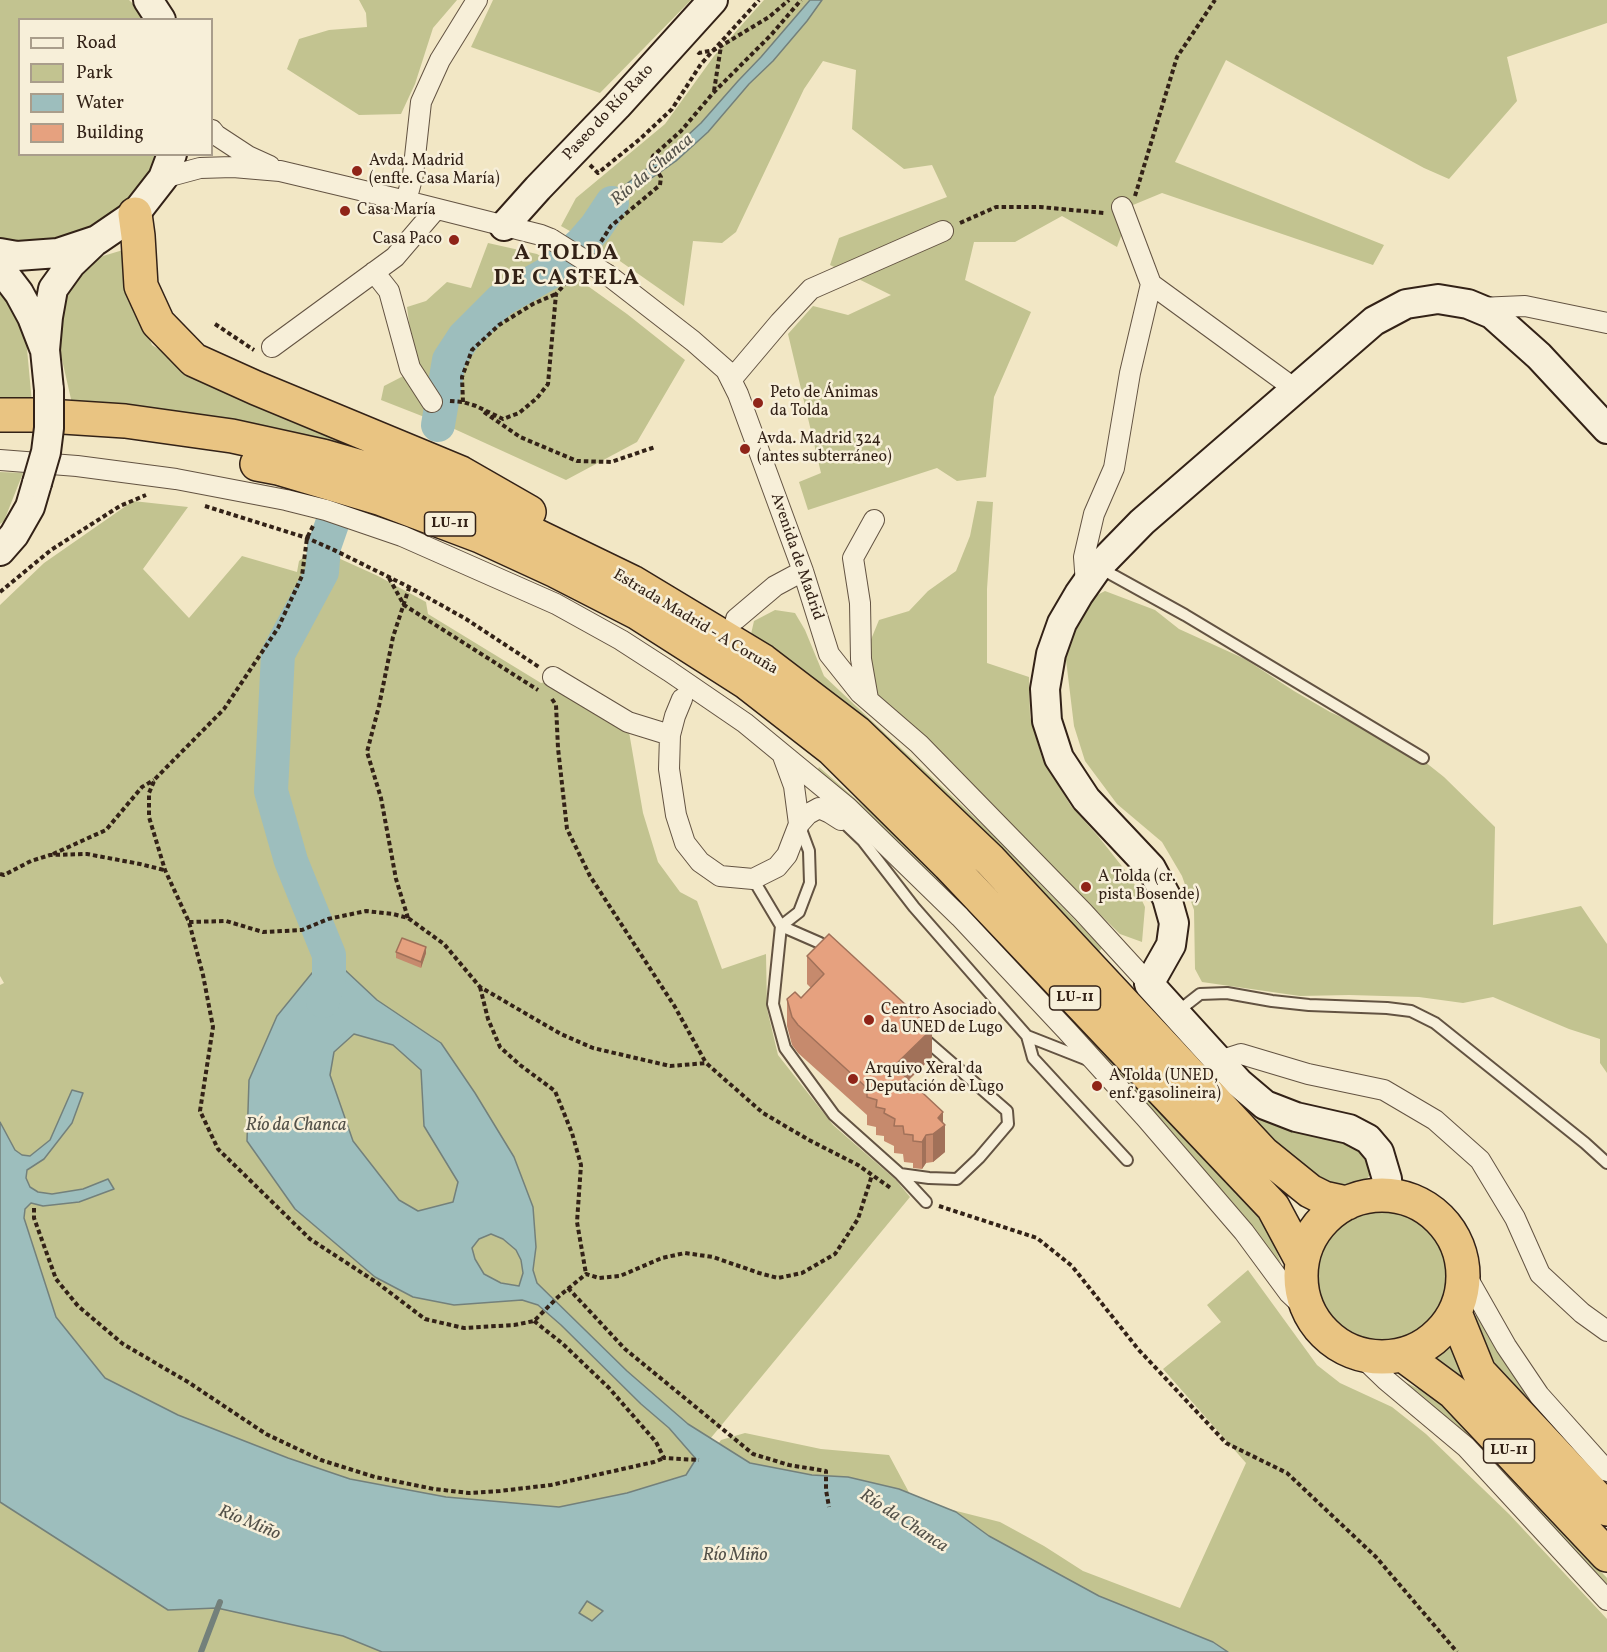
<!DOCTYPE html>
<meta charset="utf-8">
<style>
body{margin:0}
#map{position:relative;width:1607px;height:1652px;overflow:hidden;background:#f2e7c5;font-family:Vollkorn,serif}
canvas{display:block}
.legend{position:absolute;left:18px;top:18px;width:195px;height:138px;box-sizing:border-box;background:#f7efd9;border:2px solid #a99d8b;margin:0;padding:8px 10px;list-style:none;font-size:18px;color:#332217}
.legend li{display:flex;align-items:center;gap:12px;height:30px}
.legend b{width:30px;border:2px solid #a99d8b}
</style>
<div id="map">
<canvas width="1607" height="1652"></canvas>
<ul class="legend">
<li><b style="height:8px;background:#f7efd9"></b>Road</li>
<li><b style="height:16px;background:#c2c390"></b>Park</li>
<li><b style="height:16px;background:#9dbebd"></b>Water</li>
<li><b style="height:16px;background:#e6a17f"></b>Building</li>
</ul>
</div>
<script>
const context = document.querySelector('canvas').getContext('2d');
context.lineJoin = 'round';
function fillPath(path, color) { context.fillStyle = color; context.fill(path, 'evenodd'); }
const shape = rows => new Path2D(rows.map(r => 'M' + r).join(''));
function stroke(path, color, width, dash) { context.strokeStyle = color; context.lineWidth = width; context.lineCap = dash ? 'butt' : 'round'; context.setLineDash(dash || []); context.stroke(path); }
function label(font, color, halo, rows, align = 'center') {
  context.font = font + ' Vollkorn,serif'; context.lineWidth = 5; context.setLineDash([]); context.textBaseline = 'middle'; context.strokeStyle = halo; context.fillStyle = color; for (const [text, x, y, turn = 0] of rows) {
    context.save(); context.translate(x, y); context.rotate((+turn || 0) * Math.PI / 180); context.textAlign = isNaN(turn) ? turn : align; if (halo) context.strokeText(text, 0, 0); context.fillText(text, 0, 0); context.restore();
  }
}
const green = shape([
 [0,0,129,0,143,13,147,19,20,20,20,154,162,155,135,196,100,224,59,239,14,241,0,238],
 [359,0,457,0,433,28,415,84,401,114,359,115,287,69,299,39,329,30,367,27,366,13],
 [493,0,691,0,600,93,471,47],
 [764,0,810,0,761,57,738,81,701,123,660,161,645,170,601,203,582,238,561,226,576,198,665,124,714,56],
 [822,0,1607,0,1607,23,1507,57,1517,101,1449,179,1424,168,1226,60,1175,162,1384,245,1373,265,1162,193,1133,205,1117,247,1062,216,1015,242,974,242,965,280,1031,312,994,397,986,477,957,481,937,468,808,510,799,482,821,473,788,334,813,306,848,315,891,295,830,265,839,238,947,197,932,165,904,169,852,129,856,70,823,61,804,89,736,232,722,243,693,241,684,306,617,259,588,242,629,194,652,179,773,61,807,21],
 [488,243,537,254,578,279,627,314,685,360,637,442,566,480,450,427,381,400,384,386,415,370,407,307,426,301,447,282,471,288],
 [123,250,133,298,152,345,192,370,421,472,73,408,56,333,65,296,84,268,103,256],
 [0,292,11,306,26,338,32,403,0,401],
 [0,472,23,473,4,521,0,524],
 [133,501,188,507,143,569,189,618,242,556,297,572,299,561,313,550,336,557,378,576,426,602,428,614,541,683,550,681,629,732,643,813,658,862,680,892,697,901,722,969,766,954,767,1009,778,1055,833,1125,896,1180,910,1197,710,1439,688,1424,627,1371,537,1283,533,1270,536,1247,377,1000,328,955,312,973,277,1015,247,1141,295,1209,375,1277,492,1302,523,1300,538,1305,561,1325,641,1404,669,1428,692,1453,696,1459,686,1475,627,1493,559,1507,446,1497,350,1479,288,1458,178,1415,105,1378,56,1317,24,1219,25,1209,31,1203,43,1206,108,1179,83,1189,52,1194,38,1192,30,1187,26,1178,27,1170,44,1159,72,1123,83,1093,72,1090,50,1140,30,1156,22,1155,15,1151,0,1122,0,985,4,983,0,976,0,605,44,563],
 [977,501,993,502,987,589,987,663,1029,677,1030,717,1042,758,1071,806,1098,836,1132,879,1145,907,1142,942,1120,934,856,676,879,620,909,611,928,591,956,571,970,536],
 [1105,591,1155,610,1179,629,1245,659,1294,691,1330,712,1405,746,1444,777,1495,827,1493,925,1581,906,1607,944,1607,1073,1600,1063,1600,1039,1569,1029,1493,997,1463,1003,1419,997,1349,995,1300,996,1202,982,1195,969,1194,910,1182,876,1162,842,1117,804,1085,761,1074,726,1064,643,1087,600],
 [775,610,795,613,805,630,824,676,990,832,1102,948,1096,955,833,700,751,634,754,621],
 [819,767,898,836,1050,992,1146,1099,1237,1190,1266,1224,1281,1263,1255,1239,817,771],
 [354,1034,393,1045,421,1070,424,1126,458,1182,453,1202,418,1211,399,1200,353,1141,330,1075,334,1052],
 [1260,1116,1344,1141,1365,1154,1371,1173,1364,1183,1331,1187,1306,1176,1254,1124],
 '1315 1277a68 68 0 1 1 136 0a68 68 0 1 1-136 0Z',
 [491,1234,503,1239,516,1250,521,1260,523,1273,520,1286,501,1283,484,1274,475,1259,472,1248,479,1239],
 [1248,1270,1317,1365,1340,1383,1392,1407,1426,1434,1509,1514,1607,1619,1607,1652,1202,1652,708,1458,721,1440,745,1433,821,1449,889,1455,913,1500,1000,1522,1044,1546,1083,1571,1180,1608,1246,1463,1163,1369,1221,1322,1207,1305],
 [1479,1313,1533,1400,1529,1404,1504,1376,1483,1345,1473,1318],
 [1451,1347,1478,1393,1433,1361],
 [1405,1382,1436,1398,1607,1578,1607,1584,1516,1491,1405,1387],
 [0,1493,495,1652,0,1652],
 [587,1601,604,1611,592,1621,579,1613]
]);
const water = shape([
 [810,0,822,0,807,21,773,61,749,84,708,132,676,161,629,194,588,242,582,238,601,203,645,170,660,161,701,123,738,81,761,57,810,0],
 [329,955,377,1000,441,1043,475,1093,514,1157,533,1207,536,1247,533,1270,537,1283,627,1371,688,1424,750,1463,812,1475,848,1477,899,1489,956,1512,989,1536,1099,1596,1213,1642,1228,1652,382,1652,343,1636,217,1608,168,1610,0,1502,0,1122,15,1150,22,1155,30,1156,50,1140,72,1090,83,1093,72,1123,44,1159,27,1170,26,1178,30,1187,38,1192,52,1194,83,1189,108,1179,114,1189,79,1202,43,1206,31,1203,25,1209,24,1218,56,1317,105,1378,178,1415,288,1458,350,1479,446,1497,559,1507,627,1493,686,1475,696,1459,669,1428,641,1404,561,1325,538,1305,522,1300,454,1305,413,1297,375,1277,295,1209,247,1141,249,1080,277,1016,312,973,329,955],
 [354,1034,393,1045,421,1070,424,1126,458,1182,453,1202,418,1211,399,1200,353,1141,330,1075,334,1052,354,1034],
 [491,1234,503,1239,516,1250,521,1260,523,1273,519,1286,501,1283,484,1274,475,1259,472,1248,479,1239,491,1234],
 [587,1601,603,1611,592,1621,579,1613,587,1601]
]);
const stream = shape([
 [201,1652,220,1602]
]);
const river = shape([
 [438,425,449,360,464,337,501,300,549,273,583,242,596,227,612,203],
 [323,1001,329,979,329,955,291,861,271,791,278,654,322,572,324,547,332,524]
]);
const path = shape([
 [698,52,699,53,714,50,721,46,769,17,789,0],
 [714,91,721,46],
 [590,165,598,173,640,139,672,109,701,64,759,0],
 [1135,196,1177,57,1215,0],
 [960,223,996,207,1040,207,1104,213],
 [597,248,611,226,660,185,661,177,651,162,653,156,681,131,713,93,771,35,801,0],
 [215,324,254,350],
 [450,401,463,402,476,406,503,419,519,413,537,398,548,384,556,294,574,274],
 [463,402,462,377,472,350,499,325,533,304,556,294],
 [484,412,520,437,577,461,611,462,655,447],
 [205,506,307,538,332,549,409,587,466,619,539,667],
 [313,526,307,538,302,576,278,628,224,709,155,779,149,793,149,817,165,870,189,922,203,975,213,1027,200,1111,218,1149,310,1239,376,1282,425,1319,464,1328,514,1325,534,1321,558,1297,586,1274,599,1278,620,1276,662,1258,685,1253,713,1257,759,1273,778,1278,802,1273,835,1254,858,1219,872,1175],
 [389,578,404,605,538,690],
 [0,592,51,550,120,506,146,495],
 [552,699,556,705,558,748,567,829,590,876,675,1007,706,1063],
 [53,854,106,830,142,787,154,780],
 [0,874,4,875,31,861,50,855,87,854,140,864,164,870],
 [408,918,396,879,381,798,367,752,379,706,393,637,409,588],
 [189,922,226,921,263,932,302,930,328,919,366,911,393,914,408,918,444,944,480,987,561,1034,593,1048,670,1066,706,1063,763,1113,809,1140,858,1165,892,1189],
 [480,987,488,1019,500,1047,520,1065,555,1091,572,1133,581,1165,577,1222,586,1274],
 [939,1206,1037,1238,1072,1266,1138,1349,1226,1443,1287,1473,1376,1557,1457,1652],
 [34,1208,34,1218,56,1279,78,1306,123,1344,188,1382,266,1434,321,1460,375,1477,434,1489,469,1493,500,1491,551,1485,654,1462,664,1458],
 [568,1288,625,1349,753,1454,789,1465,826,1471,826,1490,829,1507],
 [534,1321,563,1344,609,1388,656,1442,664,1458,699,1460]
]);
const lane = shape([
 [1100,568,1185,615,1423,758],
 [841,820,863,841,914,907,1027,1036,1088,1060],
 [799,824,809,851,810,883,799,912,781,926,773,1004,785,1048,834,1115,900,1174,926,1202],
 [753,879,781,926,820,943,829,952],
 [1177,1012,1200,994,1227,993,1272,1001,1309,1005,1387,1008,1411,1011,1435,1023,1585,1143,1607,1163],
 [1027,1036,1033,1058,1127,1160],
 [900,1174,929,1178,957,1179,979,1158,1008,1124,1007,1111,922,1037]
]);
const street = shape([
 [212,130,216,135,248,156,270,166],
 [163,178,200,168,233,167,280,171,406,201,541,235,551,239],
 [406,201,413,175,421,102,440,60,477,0],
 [374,272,389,291,410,368,432,402],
 [608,275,693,341,726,370,738,394,803,571,829,654,860,693,919,744,1083,912,1149,984],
 [1151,284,1295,389],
 [1479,308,1525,306,1607,323],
 [272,347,395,257,436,209],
 [731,380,780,322,811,289,943,231],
 [0,460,77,466,176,479,286,500,326,510,402,536,556,604,621,640,669,671,745,723,847,807,960,917,1067,1031,1145,1117,1244,1232,1289,1293,1310,1313],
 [1086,584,1084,557,1094,514,1114,468,1130,373,1151,284,1122,207],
 [736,619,775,586,803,571],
 [553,677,628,722,670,735],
 [682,699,675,716,670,735,669,769,676,815,685,843,700,862,720,876,753,879,777,867,787,855,799,824,808,814,819,808,830,813,841,820,847,807],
 [868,699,861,659,860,603,853,558,874,520],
 [783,756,794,786,799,824],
 [1219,1061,1241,1054,1308,1074,1384,1090,1435,1120,1480,1160,1515,1218,1540,1274,1582,1313,1607,1331],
 [1464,1272,1506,1346,1539,1395,1607,1471],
 [1359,1354,1386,1380,1466,1447,1607,1600]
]);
const secondary = shape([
 [148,0,161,20],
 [504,226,538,188,617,106,713,0],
 [0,253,17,256,58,253,97,240,135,214,163,178,172,154],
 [0,268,19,293,32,317,44,348],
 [49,390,45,350,48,317,53,289,71,264,93,243],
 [0,551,14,535,30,507,37,483],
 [1388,1195,1387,1179,1379,1152,1368,1139,1349,1129,1296,1117,1265,1105,1239,1083,1149,984,1171,945,1174,923,1167,898,1151,868,1086,799,1059,758,1047,721,1045,689,1051,654,1062,623,1079,594,1098,567,1142,522,1374,321,1406,304,1438,299,1468,304,1492,314,1539,356,1607,429]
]);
const highway = shape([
 [135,214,138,236,141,286,158,323,194,360,256,388,461,473,529,512],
 [0,415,32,415,125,421,232,436,323,456,396,477,508,522,632,582,763,661,856,732,990,860,1263,1153,1310,1191,1324,1198,1347,1203],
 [257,464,278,468,382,499,480,536,556,571,638,613,746,682,832,749,949,865,1273,1207,1302,1261],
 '1301 1276a81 81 0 1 1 162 0a81 81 0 1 1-162 0Z',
 [1455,1313,1479,1372,1607,1509],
 [1403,1355,1453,1392,1607,1555]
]);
const streetBridge = shape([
 [551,239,608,275]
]);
const secondaryBridge = shape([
 [37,483,46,452,49,428,49,390]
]);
const wall = shape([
 [396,952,426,953,421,968,396,958],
 [807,956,932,1057,909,1080,943,1122,945,1152,933,1162,926,1163,922,1169,913,1168,913,1163,904,1162,903,1154,894,1153,894,1146,884,1141,884,1136,876,1135,876,1127,867,1125,867,1115,798,1053,792,1045,787,1026,787,999,801,998,811,988,807,984]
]);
const shadedWall = shape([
 [426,947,426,953,421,968,421,962],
 [932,1029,932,1057,894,1094,894,1066],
 [943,1112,943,1126,945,1125,945,1152,933,1162,933,1134,938,1118],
 [926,1135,926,1163,922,1169,922,1142]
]);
const building = shape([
 [829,934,932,1029,894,1066,943,1112,938,1118,945,1125,933,1134,926,1135,922,1142,913,1141,913,1135,904,1134,903,1126,894,1126,895,1119,884,1113,885,1109,876,1107,877,1100,867,1097,867,1088,798,1025,792,1017,787,999,795,992,801,998,824,974,807,956,829,934],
 [402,938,426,947,421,962,396,952,402,938]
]);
const markers = [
 [357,171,6,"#8f2418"],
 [345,211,6,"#8f2418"],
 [454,240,6,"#8f2418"],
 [758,403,6,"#8f2418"],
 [745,449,6,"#8f2418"],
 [1086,887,6,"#8f2418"],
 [869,1020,6,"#8f2418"],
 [853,1079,6,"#8f2418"],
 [1097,1086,6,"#8f2418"]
];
const shields = [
 [450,524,51],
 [1075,998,51],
 [1509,1451,51]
];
const shieldNames = [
 ["LU-11",450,524],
 ["LU-11",1075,998],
 ["LU-11",1509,1451]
];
const streetNames = [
 ["Paseo do Río Rato",609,113,-47],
 ["Avenida de Madrid",796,557,71],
 ["Estrada Madrid - A Coruña",695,623,31]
];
const poiNames = [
 ["Avda. Madrid",369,162],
 ["(enfte. Casa María)",369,180],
 ["Casa María",357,211],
 ["Casa Paco",442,240,"right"],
 ["Peto de Ánimas",770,394],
 ["da Tolda",770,412],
 ["Avda. Madrid 324",757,440],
 ["(antes subterráneo)",757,458],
 ["A Tolda (cr.",1098,878],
 ["pista Bosende)",1098,896],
 ["Centro Asociado",881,1011],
 ["da UNED de Lugo",881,1029],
 ["Arquivo Xeral da",865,1070],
 ["Deputación de Lugo",865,1088],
 ["A Tolda (UNED,",1109,1077],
 ["enf. gasolineira)",1109,1095]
];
const waterNames = [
 ["Río da Chanca",653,171,-40],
 ["Río da Chanca",296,1127],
 ["Río da Chanca",903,1522,33],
 ["Río Miño",249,1524,22],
 ["Río Miño",735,1557]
];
const districtNames = [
 ["A TOLDA",567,255],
 ["DE CASTELA",567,280]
];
fillPath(green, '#c2c390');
fillPath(water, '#9dbebd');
stroke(water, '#73807b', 1.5);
stroke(stream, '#73807b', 6);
stroke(river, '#9dbebd', 34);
stroke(lane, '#635342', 14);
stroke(street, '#635342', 22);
stroke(secondary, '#332217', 32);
stroke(highway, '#332217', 36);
stroke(path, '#332217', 4, [4.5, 3]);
stroke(lane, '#f7efd9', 10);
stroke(street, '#f7efd9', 20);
stroke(secondary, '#f7efd9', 28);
stroke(highway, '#e9c482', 33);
stroke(streetBridge, '#635342', 22, []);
stroke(secondaryBridge, '#332217', 32, []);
stroke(streetBridge, '#f7efd9', 20);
stroke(secondaryBridge, '#f7efd9', 28);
fillPath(wall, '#c68a6d');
fillPath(shadedWall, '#a17159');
fillPath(building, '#e6a17f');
stroke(building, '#a17159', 1.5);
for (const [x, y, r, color] of markers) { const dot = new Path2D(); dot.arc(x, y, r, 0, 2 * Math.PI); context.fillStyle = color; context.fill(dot); stroke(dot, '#f7efd9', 2); }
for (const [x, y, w] of shields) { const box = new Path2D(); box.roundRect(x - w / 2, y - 12, w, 24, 4.5); context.fillStyle = '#f7efd9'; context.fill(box); stroke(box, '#332217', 1.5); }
label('bold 15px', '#332217', null, shieldNames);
label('16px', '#332217', '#f7efd9', streetNames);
label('16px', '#332217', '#f7efd9', poiNames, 'left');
label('italic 18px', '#535149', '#f7efd9', waterNames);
context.letterSpacing = '1.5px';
label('bold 22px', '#332217', '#f7efd9', districtNames);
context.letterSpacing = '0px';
</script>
